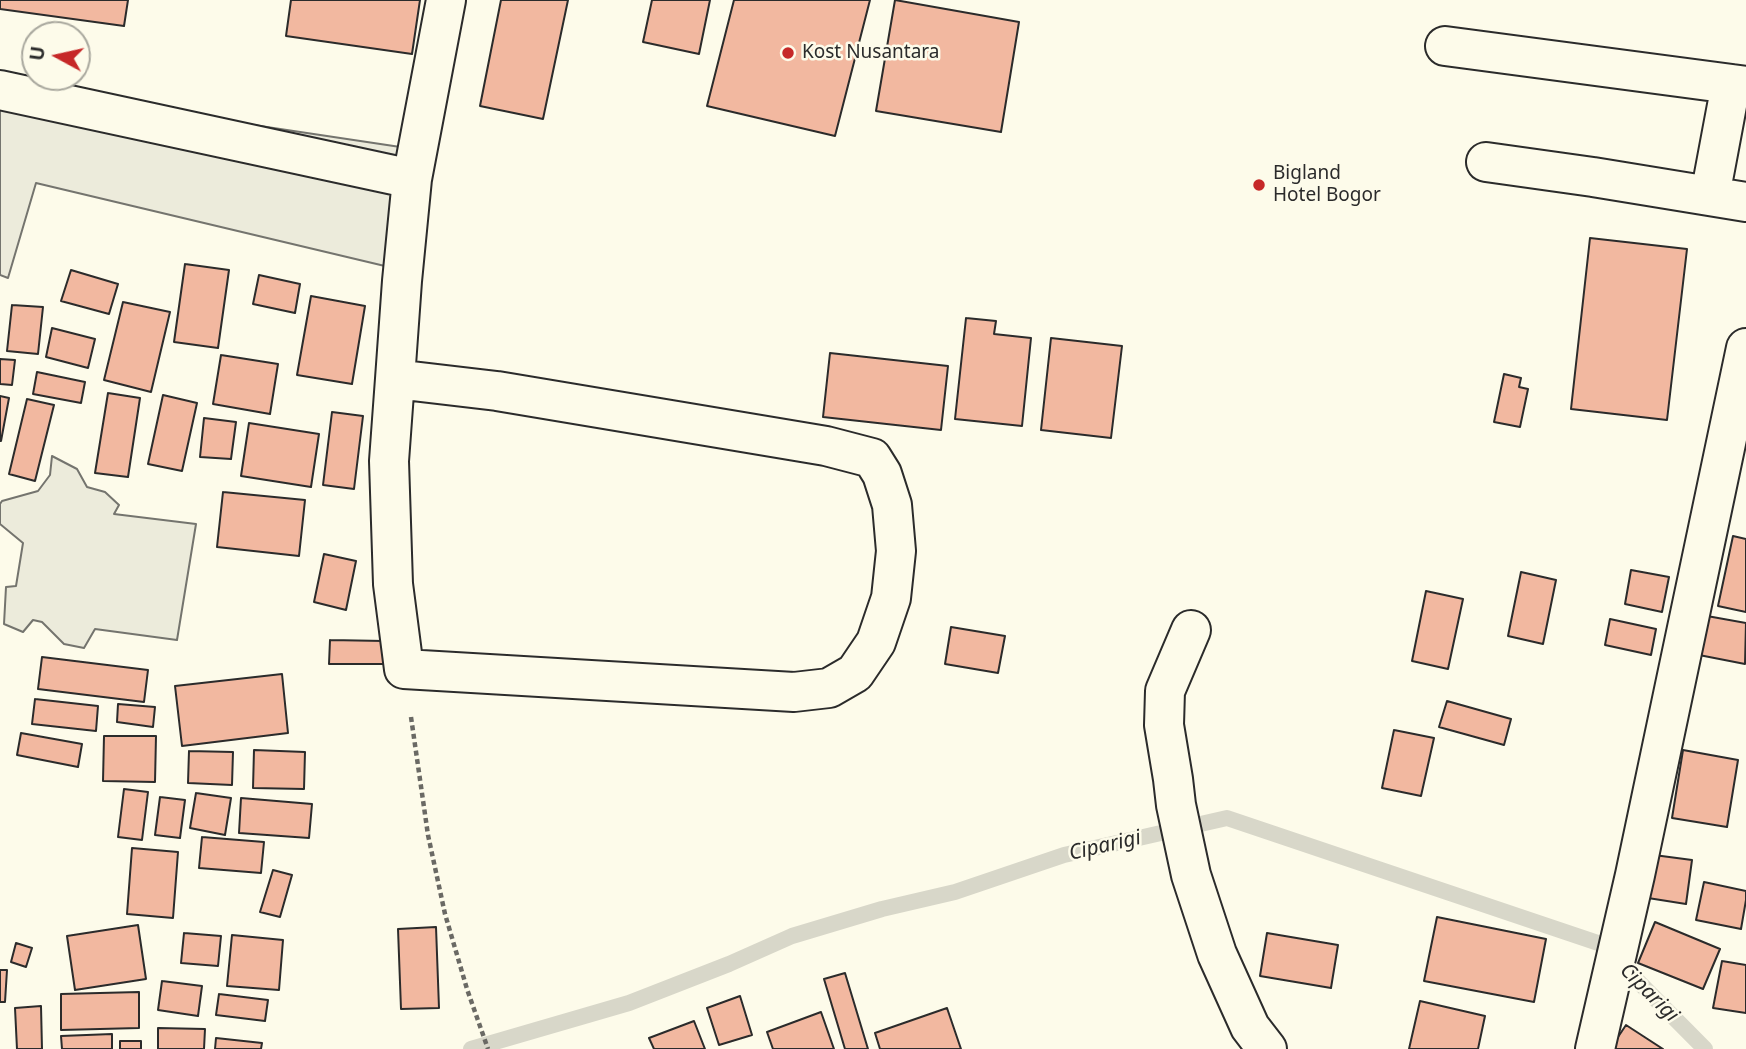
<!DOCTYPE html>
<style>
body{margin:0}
#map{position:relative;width:1746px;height:1049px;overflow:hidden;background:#fdfbea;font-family:"Noto Sans",sans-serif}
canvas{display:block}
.north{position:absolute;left:21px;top:21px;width:70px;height:70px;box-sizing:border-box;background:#fdfbea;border:2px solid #a9a89e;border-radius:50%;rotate:278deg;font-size:19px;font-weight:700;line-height:28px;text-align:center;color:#2b2b2b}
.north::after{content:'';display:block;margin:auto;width:24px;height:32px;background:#c62828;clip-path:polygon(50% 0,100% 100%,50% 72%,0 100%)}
</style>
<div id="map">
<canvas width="1746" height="1049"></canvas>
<div class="north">U</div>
</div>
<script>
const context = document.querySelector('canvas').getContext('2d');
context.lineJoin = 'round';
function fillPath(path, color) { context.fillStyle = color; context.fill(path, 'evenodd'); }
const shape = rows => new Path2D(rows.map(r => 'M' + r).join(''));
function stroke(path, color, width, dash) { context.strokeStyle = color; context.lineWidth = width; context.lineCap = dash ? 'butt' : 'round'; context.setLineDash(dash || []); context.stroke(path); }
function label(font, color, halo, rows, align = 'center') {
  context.font = font + ' "Noto Sans",sans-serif'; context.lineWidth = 5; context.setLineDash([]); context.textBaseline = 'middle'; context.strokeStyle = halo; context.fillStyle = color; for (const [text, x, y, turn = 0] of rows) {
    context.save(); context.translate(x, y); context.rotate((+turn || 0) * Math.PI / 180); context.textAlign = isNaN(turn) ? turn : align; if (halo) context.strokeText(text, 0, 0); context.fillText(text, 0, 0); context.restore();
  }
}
const green = shape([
 [0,87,407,148,389,267,36,183,8,278,0,275,0,87],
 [52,456,77,469,87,487,105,492,119,505,114,514,196,524,177,640,95,629,84,648,64,644,42,622,33,620,23,632,4,624,6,587,16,586,23,543,0,524,0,504,2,501,38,491,50,475,52,456]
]);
const stream = shape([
 [471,1049,629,1003,729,964,792,936,882,909,955,892,1064,855,1227,818,1601,944,1705,1049]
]);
const building = shape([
 [0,0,128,0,124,26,0,9,0,0],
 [291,0,420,0,412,54,286,36,291,0],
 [501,0,568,0,543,119,480,106,501,0],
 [652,0,710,0,699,54,643,42,652,0],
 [734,0,870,0,835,136,707,106,734,0],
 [895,0,1019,22,1001,132,876,111,895,0],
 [1590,238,1687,249,1667,420,1571,409,1590,238],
 [185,264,229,270,218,348,174,342,185,264],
 [71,270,118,284,109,314,61,301,71,270],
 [259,275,300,284,295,313,253,304,259,275],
 [311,296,365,306,352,384,297,375,311,296],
 [123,302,170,312,151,392,104,380,123,302],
 [12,305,43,307,38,354,7,351,12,305],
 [966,318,996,321,994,334,1031,338,1022,426,955,419,966,318],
 [52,328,95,339,88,368,46,357,52,328],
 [1051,338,1122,346,1111,438,1041,430,1051,338],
 [830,353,948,366,941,430,823,417,830,353],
 [221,355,278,364,270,414,213,404,221,355],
 [0,359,15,360,12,385,0,384,0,359],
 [37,372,85,382,81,403,33,394,37,372],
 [1504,374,1521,378,1519,387,1528,389,1520,427,1494,422,1504,374],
 [108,393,140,398,128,477,95,473,108,393],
 [163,395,197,403,182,471,148,464,163,395],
 [0,396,9,398,1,441,0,441,0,396],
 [27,399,54,405,35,481,9,474,27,399],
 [332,412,363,416,354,489,323,485,332,412],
 [204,418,236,422,231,459,200,457,204,418],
 [249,423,319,434,311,487,241,476,249,423],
 [223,492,305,500,299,556,217,547,223,492],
 [1733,536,1746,539,1746,612,1718,606,1733,536],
 [324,554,356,561,346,610,314,602,324,554],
 [1631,570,1669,577,1662,612,1625,604,1631,570],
 [1521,572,1556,580,1543,644,1508,636,1521,572],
 [1426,591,1463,599,1448,669,1412,661,1426,591],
 [1707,616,1746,623,1745,664,1699,655,1707,616],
 [1610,619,1656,629,1651,655,1605,645,1610,619],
 [951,627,1005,636,998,673,945,664,951,627],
 [330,640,384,641,384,664,329,664,330,640],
 [42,657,148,670,144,702,38,689,42,657],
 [282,674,288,733,182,746,175,686,282,674],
 [35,699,98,706,96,731,32,724,35,699],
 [1447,701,1511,719,1504,745,1439,727,1447,701],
 [118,704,155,707,153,727,117,722,118,704],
 [1394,730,1434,738,1421,796,1382,788,1394,730],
 [21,733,82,744,78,767,17,755,21,733],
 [104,736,156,736,155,782,103,781,104,736],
 [254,750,305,752,304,789,253,788,254,750],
 [1683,750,1738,760,1727,827,1672,818,1683,750],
 [189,751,233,752,232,785,188,783,189,751],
 [124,789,148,792,142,840,118,837,124,789],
 [196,793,231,798,225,835,190,828,196,793],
 [160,797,185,800,180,838,155,835,160,797],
 [241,798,312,804,309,838,239,833,241,798],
 [202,837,264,842,261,873,199,868,202,837],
 [132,848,178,852,173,918,127,914,132,848],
 [1654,855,1692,860,1686,904,1648,898,1654,855],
 [273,870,292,875,280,917,260,912,273,870],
 [1704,882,1746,891,1746,900,1741,929,1696,920,1704,882],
 [1437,917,1546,939,1534,1002,1424,981,1437,917],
 [1655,922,1720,949,1703,989,1638,963,1655,922],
 [138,925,146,979,75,990,67,936,138,925],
 [436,927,439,1008,401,1009,398,929,436,927],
 [184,933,221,936,218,966,181,963,184,933],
 [1267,933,1338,945,1331,988,1260,976,1267,933],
 [232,935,283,940,279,990,227,986,232,935],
 [16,943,32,948,26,967,11,962,16,943],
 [1722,961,1746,965,1746,1013,1713,1008,1722,961],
 [0,970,7,970,5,1002,0,1002,0,970],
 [845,973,868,1049,845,1049,824,979,845,973],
 [162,981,202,986,198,1016,158,1010,162,981],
 [139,992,139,1028,61,1030,61,994,139,992],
 [219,994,268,1000,265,1021,216,1015,219,994],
 [740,996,752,1035,719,1045,707,1008,740,996],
 [1420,1001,1485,1016,1478,1049,1409,1049,1420,1001],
 [41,1006,42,1049,17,1049,15,1008,41,1006],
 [947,1008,961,1049,880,1049,875,1033,947,1008],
 [821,1012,834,1049,773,1049,767,1032,821,1012],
 [694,1021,705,1049,654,1049,649,1038,694,1021],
 [1626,1025,1663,1049,1610,1049,1626,1025],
 [158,1028,205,1029,204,1049,158,1049,158,1028],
 [112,1034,112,1049,62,1049,61,1036,112,1034],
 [216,1038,262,1043,261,1049,215,1049,216,1038],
 [120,1041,141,1041,141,1049,120,1049,120,1041]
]);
const path = shape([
 [411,717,428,835,445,914,467,989,488,1049]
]);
const minor = shape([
 [1445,46,1746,86],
 [0,90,412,179],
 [1486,162,1593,177,1746,202],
 [1710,196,1731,84],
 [395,379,497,391,826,446,872,458,882,474,892,505,896,551,891,598,876,642,855,673,829,688,794,692,404,669,393,584,389,461,395,379,402,281,412,179,446,0],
 [1191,630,1165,691,1164,725,1173,779,1176,805,1191,875,1217,954,1250,1027,1267,1049],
 [1595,1049,1635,875,1746,348]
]);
const markers = [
 [788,53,7,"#c62828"],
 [1259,185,7,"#c62828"]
];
const poiNames = [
 ["Kost Nusantara",802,53],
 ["Bigland",1273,174],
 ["Hotel Bogor",1273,196]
];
const waterNames = [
 ["Ciparigi",1105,846,-13],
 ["Ciparigi",1649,993,45]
];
fillPath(green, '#ecebdb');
stroke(green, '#74746e', 2);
stroke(stream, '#d8d7c9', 16);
fillPath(building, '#f2b8a0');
stroke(building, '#2b2b2b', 2);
stroke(minor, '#2b2b2b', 42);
stroke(path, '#6a6964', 4.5, [5, 3.5]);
stroke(minor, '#fdfbea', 38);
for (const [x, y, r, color] of markers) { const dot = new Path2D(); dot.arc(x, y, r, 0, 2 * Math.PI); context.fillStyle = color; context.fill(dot); stroke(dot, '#fdfbea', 2.5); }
label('19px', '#2b2b2b', '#fdfbea', poiNames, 'left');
label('italic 21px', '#2b2b2b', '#fdfbea', waterNames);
</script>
